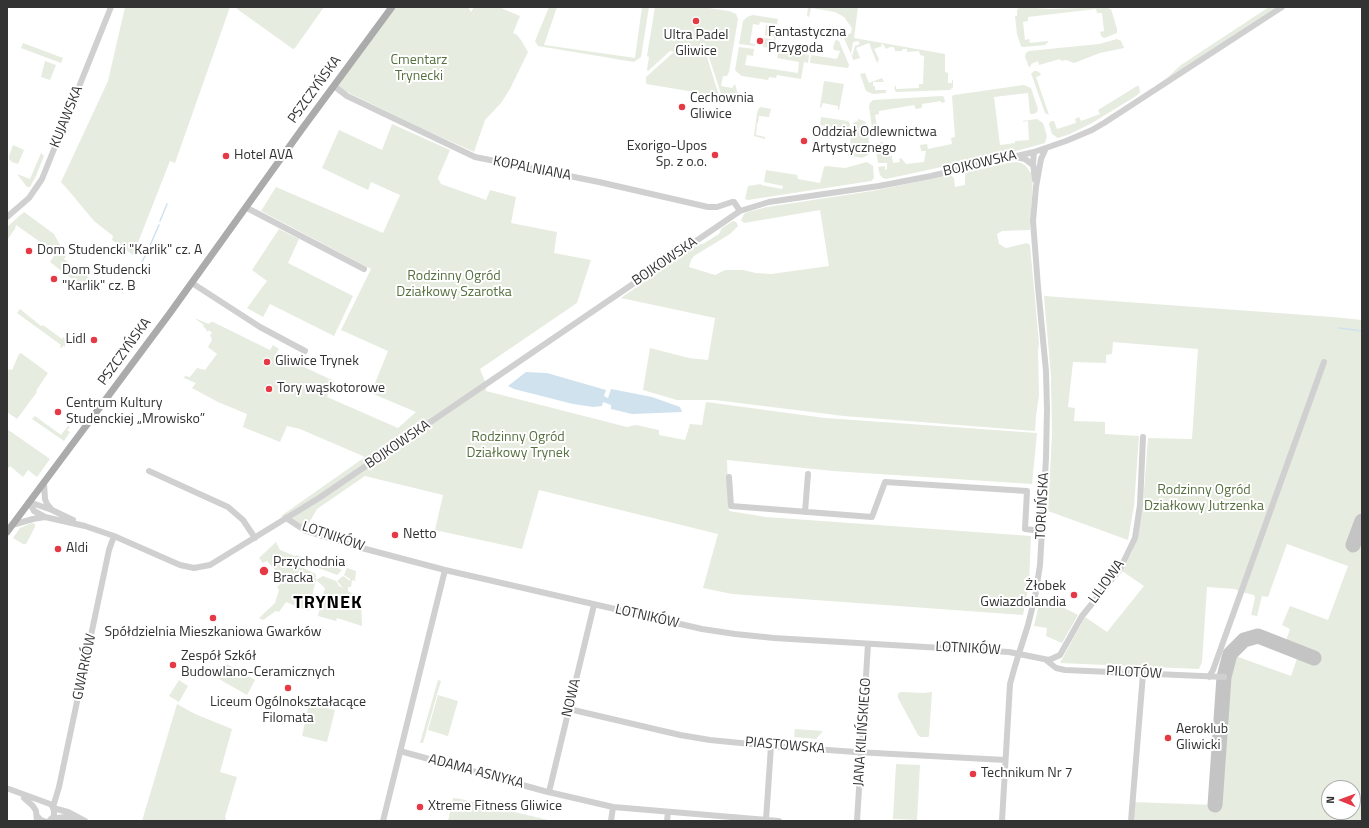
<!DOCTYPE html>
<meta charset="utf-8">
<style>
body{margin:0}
#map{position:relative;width:1369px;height:828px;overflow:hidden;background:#fff;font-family:"Titillium Web",sans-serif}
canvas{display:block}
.frame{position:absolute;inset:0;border:8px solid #333;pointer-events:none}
.north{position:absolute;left:1321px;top:780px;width:40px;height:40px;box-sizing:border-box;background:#fff;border:1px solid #adadad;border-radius:50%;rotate:271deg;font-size:11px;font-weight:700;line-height:16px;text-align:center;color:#333}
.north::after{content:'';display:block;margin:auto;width:14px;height:18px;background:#e63946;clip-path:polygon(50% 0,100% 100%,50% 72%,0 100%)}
</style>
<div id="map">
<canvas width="1369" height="828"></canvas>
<div class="frame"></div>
<div class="north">N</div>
</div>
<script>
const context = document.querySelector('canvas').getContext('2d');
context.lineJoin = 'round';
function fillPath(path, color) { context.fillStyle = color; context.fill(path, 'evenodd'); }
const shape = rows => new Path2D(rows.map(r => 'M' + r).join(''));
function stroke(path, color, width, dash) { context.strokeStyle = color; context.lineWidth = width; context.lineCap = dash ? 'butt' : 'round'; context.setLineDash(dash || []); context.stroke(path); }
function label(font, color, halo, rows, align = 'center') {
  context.font = font + ' "Titillium Web",sans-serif'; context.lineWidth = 4; context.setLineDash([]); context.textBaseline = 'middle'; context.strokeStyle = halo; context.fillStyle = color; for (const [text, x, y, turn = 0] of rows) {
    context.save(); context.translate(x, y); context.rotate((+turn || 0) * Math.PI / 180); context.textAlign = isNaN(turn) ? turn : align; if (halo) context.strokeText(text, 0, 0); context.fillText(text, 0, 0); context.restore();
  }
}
const green = shape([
 [125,7,230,7,175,163,170,161,133,255,112,240,113,236,94,221,69,191,61,182,108,81],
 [237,7,324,7,295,48,293,49,237,9],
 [392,7,468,7,471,12,474,7,499,7,520,16,513,33,517,35,521,40,528,52,510,89,501,103,485,120,474,152,421,128,337,87],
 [549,7,557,7,544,45,635,58,642,7,649,7,641,57,634,62,538,46,535,41],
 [655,7,702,7,729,11,736,14,738,19,729,72,727,76,723,76,721,86,732,88,735,84,739,99,722,97,709,57,707,57,719,96,646,84,646,77,674,52,670,51,648,71,647,70,649,57,647,56],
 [808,7,858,7,854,38,945,54,945,72,948,73,948,83,952,83,952,80,953,80,953,87,950,90,896,92,894,88,896,85,896,89,919,88,919,84,923,84,924,56,920,55,919,51,907,52,907,49,903,49,902,51,895,51,894,47,890,47,886,49,883,44,881,44,882,46,874,49,879,59,877,63,869,43,856,48,860,58,853,60,852,56,855,46,860,44,858,41,853,42,851,54,844,38,845,36,851,33,852,28,844,17,835,12,811,8,809,17,807,16],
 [1020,7,1049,9,1109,7,1109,9,1111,9,1117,29,1117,33,1104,38,1101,36,1100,32,1104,31,1102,13,1097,13,1096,9,1028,17,1028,21,1023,22,1025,40,1029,39,1030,43,1048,41,1048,42,1045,45,1023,47,1021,46,1017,34,1015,16,1017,16,1017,10],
 [1269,7,1276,7,1154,87,1168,77,1181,65],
 [753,15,778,19,777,24,760,22,759,25,753,24,750,43,755,44,755,46,739,44,743,21,747,17],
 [766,25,777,27,774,49,763,47,764,38,774,40,774,37,765,35],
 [1117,39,1121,41,1124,48,1100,53,1074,63,1066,60,1061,61,1060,59,1039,65,1038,61,1031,64,1031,66,1029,67,1025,57,1026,53,1029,51,1099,44],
 [837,40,839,41,849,65,848,68,810,63,811,55,837,59,840,51,834,50,833,48,835,41],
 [23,43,63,58,61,63,21,48],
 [739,47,754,49,753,56,747,55,745,65,798,73,799,62,777,58,779,50,809,55,808,63,804,62,801,79,777,75,776,78,769,77,768,80,742,76,739,74,735,70],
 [45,61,56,65,50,80,41,77],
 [1034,71,1037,71,1040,73,1041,75,1036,77,1049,115,1045,113,1032,76,1031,74],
 [865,73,869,83,882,78,884,82,873,82,873,86,875,86,875,90,886,90,886,93,873,94,866,91,860,74],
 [824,81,844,84,839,110,838,110,838,106,823,103,821,108,820,107],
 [1024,85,1031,88,1038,109,1037,112,1034,114,1030,114,1028,93,994,97,1000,145,1015,143,1015,141,1029,140,1028,121,1023,122,1023,121,1037,119,1043,123,1047,136,1045,143,1020,150,886,179,883,178,880,175,878,167,885,166,885,170,887,169,887,163,878,163,875,143,877,143,878,146,881,146,880,142,883,142,885,157,892,156,893,163,900,162,899,159,901,158,906,164,924,162,926,151,921,151,920,145,927,144,928,149,952,144,951,138,955,137,952,96,954,95],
 [1137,86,1139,86,1140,92,1136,96,1092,123,1070,134,1058,138,1052,134,1049,124,1051,121,1054,121,1057,129,1076,123,1075,119,1079,117,1081,121,1100,114,1098,110],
 [942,96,944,97,945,102,941,103,941,101,922,104,922,108,916,109,914,105,879,111,879,114,875,115,878,132,881,131,881,133,879,136,873,135,869,106,870,103,873,100],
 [761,107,771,109,769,117,759,116,758,123,757,123,756,135,765,137,765,139,754,136,757,113,759,108],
 [821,117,848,121,850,124,849,130,820,125],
 [858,119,864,121,866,123,870,148,868,155,862,158,848,155,853,123,858,121],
 [392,124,450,150,438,178,441,184,486,200,490,190,516,197,511,223,557,232,554,253,591,260,577,303,480,369,486,384,486,391,627,427,636,425,659,430,659,435,685,440,690,424,702,425,706,402,825,418,1037,433,1032,484,833,471,727,460,729,511,766,517,1031,536,1029,584,1023,615,732,594,703,588,718,534,539,490,522,549,435,530,443,495,365,476,317,509,306,528,281,516,365,457,300,429,287,426,280,442,243,427,247,414,218,402,192,388,196,383,184,378,185,376,190,377,197,368,205,370,217,354,208,347,212,340,210,335,212,333,209,330,208,332,206,330,206,329,203,326,204,325,194,318,209,324,211,322,213,322,270,350,273,345,279,349,276,354,334,381,327,397,398,428,416,412,371,393,388,351,341,330,371,269,261,211,276,187,383,233,400,195,371,182,368,190,322,168,339,130,382,150],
 [13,145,24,150,18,164,12,162,9,159,9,156],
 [41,153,44,156,36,176,30,187,27,187,17,174,30,179],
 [867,162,873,166,874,178,871,181,748,200,745,199,748,186,761,184,761,185,782,189,783,186,764,182,766,170,797,175,798,179,820,183,824,167,826,166,845,168],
 [1017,162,1021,163,1026,166,1030,172,1031,172,1033,177,1030,230,1002,231,997,234,999,244,1006,248,1027,243,1030,245,1039,343,1038,351,1039,395,1036,416,1035,431,844,416,715,400,677,400,643,390,650,348,689,358,708,360,715,318,621,298,697,245,703,244,719,234,722,228,733,221,736,222,738,226,730,234,694,256,691,260,689,267,715,275,725,270,743,270,756,273,771,274,829,266,820,210,744,223,741,220,744,214,748,212,767,207,872,191,951,175,954,178,955,187,965,185,965,174,967,172,1008,163],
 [24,212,54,234,66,256,64,259,92,280,85,289,50,262,56,253,16,225,15,229,7,240,7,227],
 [279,229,299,239,288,263,353,296,334,336,270,304,263,317,247,308,267,281,252,270],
 [1044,296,1333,317,1362,320,1362,821,1131,821,1132,802,1215,805,1224,677,1230,654,1291,676,1299,653,1284,647,1290,629,1282,625,1290,606,1328,620,1348,566,1287,544,1268,597,1262,596,1257,616,1251,615,1255,598,1254,595,1241,592,1235,589,1207,587,1202,662,1199,669,1060,663,1085,617,1107,632,1144,586,1122,571,1132,552,1137,539,1143,505,1148,438,1192,439,1198,349,1113,342,1112,354,1106,355,1106,363,1073,362,1068,407,1075,408,1074,421,1105,422,1105,434,1139,436,1134,506,1128,540,1048,511,1052,435,1051,377],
 [1329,788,1353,788,1353,812,1329,812],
 [20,309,41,326,43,325,62,339,63,337,65,339,65,347,63,346,61,348,60,347,61,345,17,313],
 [21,353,48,373,36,391,37,392,17,419,7,412,7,373,9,369,12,370,19,354],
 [35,416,61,435,68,426,70,427,67,430,70,432,64,441,32,419],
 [7,429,50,459,37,477,28,470,23,477,10,466,7,469],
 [32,523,35,524,35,527,26,544,23,544,13,538,20,528],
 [276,542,280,550,295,556,297,555,311,561,313,560,326,565,329,564,342,570,337,575,308,564,305,568,299,566,316,574,316,580,323,576,336,581,339,586,343,588,337,581,343,576,350,581,350,579,344,575,347,568,356,571,355,581,352,580,351,587,348,587,348,591,353,594,353,601,361,600,362,626,337,618,336,621,318,616,325,588,316,580,308,611,286,602,279,612,276,611,263,620,259,618,275,603,279,590,277,587,284,580,267,561,263,563,259,558],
 [1040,600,1051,601,1078,615,1062,643,1046,636,1047,628,1034,626],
 [227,664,255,680,247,695,219,679],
 [179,680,188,686,179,702,169,696],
 [438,680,441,681,423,743,420,743],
 [902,692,924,693,932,692,929,736,928,737,921,737,918,735,898,698,898,693],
 [438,695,458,701,448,736,428,730],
 [177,704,195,714,232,729,220,772,237,777,225,817,226,818,225,821,142,821],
 [309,704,335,710,327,742,302,736],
 [795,729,823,731,816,739,794,737],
 [896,764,920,765,917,820,893,819],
 [453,798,461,799,552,821,448,821]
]);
const water = shape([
 [526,372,547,373,606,390,604,396,608,398,611,389,652,397,680,407,682,412,632,414,611,409,611,405,603,402,602,406,593,407,573,404,514,389,508,386]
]);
const stream = shape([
 [160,221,167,204],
 [148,250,159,225],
 [142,262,147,252],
 [1339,328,1362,331]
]);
const taxiway = shape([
 [1353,545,1362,521],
 [1215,805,1224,677,1230,654,1244,640,1258,636,1314,658]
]);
const minor = shape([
 [334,86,347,96,475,157,599,182,708,207,717,207,732,202,734,202,740,211],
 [1034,152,1033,163,1035,180],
 [1016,157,1025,159,1033,165],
 [247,208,364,269],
 [7,217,29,198,42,179,111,7],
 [192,283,260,327,305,351],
 [149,471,228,507,243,520,255,538],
 [729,477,731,506,872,517,885,482,1027,491,1025,529,1042,531],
 [44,483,45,499,47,504,52,510],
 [29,502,34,511,45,517,85,526,114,536,180,565,194,568,210,565,319,498,740,211,769,202,879,186,931,176,1034,152,1066,141,1092,130,1104,123,1282,7],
 [29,502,52,510,73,520],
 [805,512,808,474],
 [286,518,306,531,358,547,445,570,702,629,735,634,774,638,1009,652,1049,660,1060,655,1082,616,1120,569,1135,538,1140,505,1143,437],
 [12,525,33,519,45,517],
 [1046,660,1056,668,1065,670,1224,677],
 [1209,677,1213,670,1324,362],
 [569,709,680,735,710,740,771,746,856,752,1005,760],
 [400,751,544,791,613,807,779,821],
 [9,789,50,804,53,807,54,812,54,816,49,821],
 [549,792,594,605],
 [24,798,33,806,36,811,37,821],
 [53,807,59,787,109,550,114,536],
 [53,808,68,812,85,821],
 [37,816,41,820,44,821],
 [51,819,64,817,77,821],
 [766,820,771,746],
 [383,821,445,570],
 [611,821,613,807],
 [667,821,668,812],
 [857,821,868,644],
 [1002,821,1010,684,1015,666,1028,625,1035,597,1040,565,1046,458,1047,409,1046,371,1038,287,1033,221,1036,187,1041,159,1046,148],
 [1131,821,1143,674]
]);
const major = shape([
 [7,532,170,313,302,129,392,7]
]);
const markers = [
 [696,21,4,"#e63946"],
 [760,41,4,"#e63946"],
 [682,107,4,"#e63946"],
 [804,141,4,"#e63946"],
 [715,155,4,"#e63946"],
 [226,156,4,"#e63946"],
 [29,251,4,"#e63946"],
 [54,279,4,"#e63946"],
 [94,340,4,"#e63946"],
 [267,362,4,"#e63946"],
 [269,389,4,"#e63946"],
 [58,412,4,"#e63946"],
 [395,535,4,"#e63946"],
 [58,549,4,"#e63946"],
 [264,571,5,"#e63946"],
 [1074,595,4,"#e63946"],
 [213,618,4,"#e63946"],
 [173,665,4,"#e63946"],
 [288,688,4,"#e63946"],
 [1168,738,4,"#e63946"],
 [973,774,4,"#e63946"],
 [420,807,4,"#e63946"]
];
const poiNames = [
 ["Fantastyczna",768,33],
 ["Przygoda",768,49],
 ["Ultra Padel",696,36,"center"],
 ["Gliwice",696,52,"center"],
 ["Cechownia",690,99],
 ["Gliwice",690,115],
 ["Oddział Odlewnictwa",812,133],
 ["Artystycznego",812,149],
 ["Exorigo-Upos",707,147,"right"],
 ["Sp. z o.o.",707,163,"right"],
 ["Hotel AVA",234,156],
 ["Dom Studencki \"Karlik\" cz. A",37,251],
 ["Dom Studencki",62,271],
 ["\"Karlik\" cz. B",62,287],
 ["Lidl",86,340,"right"],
 ["Gliwice Trynek",275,362],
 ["Tory wąskotorowe",277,389],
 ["Centrum Kultury",66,404],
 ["Studenckiej „Mrowisko”",66,420],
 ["Netto",403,535],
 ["Aldi",66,549],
 ["Przychodnia",273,563],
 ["Bracka",273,579],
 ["Żłobek",1066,587,"right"],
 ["Gwiazdolandia",1066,603,"right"],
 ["Spółdzielnia Mieszkaniowa Gwarków",213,633,"center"],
 ["Zespół Szkół",181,657],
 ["Budowlano-Ceramicznych",181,673],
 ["Liceum Ogólnokształacące",288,703,"center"],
 ["Filomata",288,719,"center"],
 ["Aeroklub",1176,730],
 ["Gliwicki",1176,746],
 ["Technikum Nr 7",981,774],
 ["Xtreme Fitness Gliwice",428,807]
];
const parkNames = [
 ["Cmentarz",419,61],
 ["Trynecki",419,77],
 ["Rodzinny Ogród",454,277],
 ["Działkowy Szarotka",454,293],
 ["Rodzinny Ogród",518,438],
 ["Działkowy Trynek",518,454],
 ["Rodzinny Ogród",1204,491],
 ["Działkowy Jutrzenka",1204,507]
];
const streetNames = [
 ["PSZCZYŃSKA",315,90,-54],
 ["KUJAWSKA",67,117,-68],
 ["BOJKOWSKA",980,164,-13],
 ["KOPALNIANA",532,169,11],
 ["BOJKOWSKA",665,262,-34],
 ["PSZCZYŃSKA",125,352,-54],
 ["BOJKOWSKA",398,445,-34],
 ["TORUŃSKA",1043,506,-87],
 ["LOTNIKÓW",333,537,19],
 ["LILIOWA",1107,582,-54],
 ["LOTNIKÓW",647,617,13],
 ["LOTNIKÓW",968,649,3],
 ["GWARKÓW",85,667,-78],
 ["PILOTÓW",1134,673,3],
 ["NOWA",572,698,-76],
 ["JANA KILIŃSKIEGO",863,732,-86],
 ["PIASTOWSKA",785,746,5],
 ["ADAMA ASNYKA",476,772,15]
];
const districtNames = [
 ["TRYNEK",328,604]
];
fillPath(green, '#e6ecdf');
fillPath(water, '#cfe2ee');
stroke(stream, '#cfe2ee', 1.5);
stroke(taxiway, '#c4c4c4', 15);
stroke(minor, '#d0d0d0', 6);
stroke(major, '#ababab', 7);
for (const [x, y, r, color] of markers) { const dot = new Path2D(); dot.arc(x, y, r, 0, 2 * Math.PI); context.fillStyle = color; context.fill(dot); stroke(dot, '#fff', 1.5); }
label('14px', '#333', '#fff', poiNames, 'left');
label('14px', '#56703f', '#fff', parkNames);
label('14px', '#333', '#fff', streetNames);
context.letterSpacing = '1px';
label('bold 18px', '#000', '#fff', districtNames);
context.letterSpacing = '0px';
</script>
